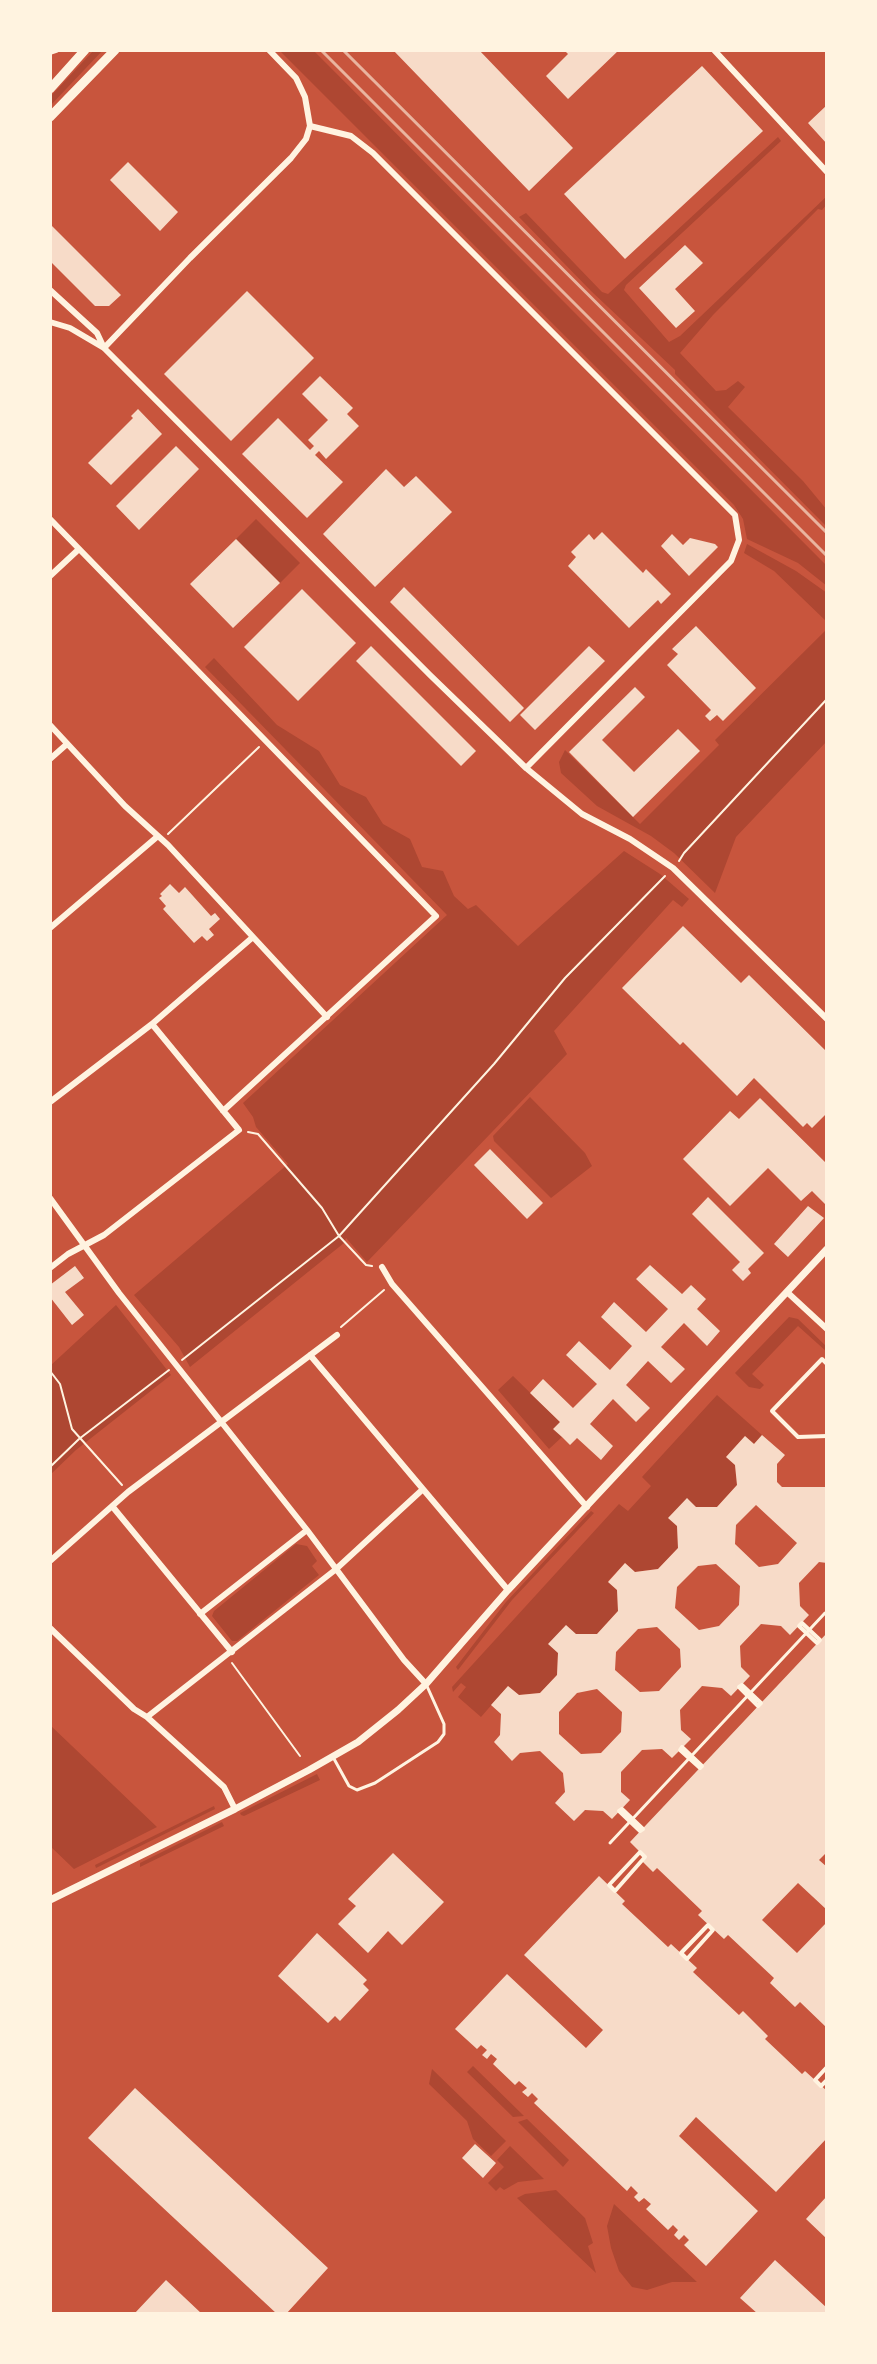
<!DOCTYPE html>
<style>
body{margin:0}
#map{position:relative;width:877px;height:2364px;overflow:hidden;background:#c8553d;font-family:Lato,sans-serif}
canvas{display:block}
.frame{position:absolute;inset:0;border:52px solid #fff3e0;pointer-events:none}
</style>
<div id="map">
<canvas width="877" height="2364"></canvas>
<div class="frame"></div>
</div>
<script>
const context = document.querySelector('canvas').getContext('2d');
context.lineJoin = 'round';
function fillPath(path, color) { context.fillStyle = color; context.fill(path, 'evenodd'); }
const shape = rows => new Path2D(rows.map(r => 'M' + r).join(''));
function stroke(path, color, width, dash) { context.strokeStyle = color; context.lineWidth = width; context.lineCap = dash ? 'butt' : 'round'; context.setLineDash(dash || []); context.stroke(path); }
const green = shape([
 [94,50,103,50,50,106,50,97],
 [279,50,313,50,827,566,827,586,798,563,747,539,743,519,734,505],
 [778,137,781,141,626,285,624,290,669,342,680,336,827,196,827,204,822,210,818,209,713,315,680,353,716,391,726,390,738,381,745,387,728,407,803,481,827,510,827,527,675,374,675,370,591,291,519,217,526,213,602,292,608,294],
 [256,519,300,563,280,583,236,539],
 [747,544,796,571,827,593,827,622,774,571,744,553],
 [827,629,827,741,736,837,715,893,674,853,651,836,597,806,561,773,559,762,565,750,640,824,719,745,715,740],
 [214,658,277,725,319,751,340,785,366,797,383,824,410,839,422,867,443,871,454,896,468,909,476,905,518,946,624,851,660,874,689,899,682,907,673,900,554,1031,567,1054,367,1262,346,1238,344,1243,190,1367,179,1347,134,1295,288,1164,256,1127,253,1117,243,1103,447,915,205,667],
 [530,1097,585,1153,592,1166,551,1198,494,1141,493,1136],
 [116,1305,171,1375,76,1450,50,1475,50,1366],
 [789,1317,798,1319,827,1347,827,1352,798,1326,752,1374,764,1385,760,1389,749,1387,735,1373],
 [513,1376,560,1422,554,1429,562,1437,549,1449,498,1390],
 [717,1395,762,1435,754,1444,745,1436,726,1457,735,1465,737,1485,717,1507,696,1507,687,1499,669,1518,677,1526,678,1548,658,1569,635,1572,625,1563,608,1581,617,1590,618,1611,597,1634,576,1634,558,1653,557,1675,540,1693,519,1695,508,1686,481,1717,458,1697,466,1687,461,1683,453,1692,452,1687,619,1504,628,1511,651,1486,642,1477],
 [591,1511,594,1513,512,1600,458,1670,456,1667,506,1602],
 [296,1544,307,1546,317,1561,312,1566,319,1575,237,1641,232,1641,212,1616,214,1611],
 [50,1725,157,1827,74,1869,50,1846],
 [317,1774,320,1780,244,1816,241,1815,240,1813],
 [214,1806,215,1809,96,1868,95,1865],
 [222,1822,224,1826,140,1867,140,1863],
 [473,2066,524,2116,513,2117,467,2072],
 [432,2069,506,2141,491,2156,473,2139,467,2121,429,2084],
 [527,2119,569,2160,563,2167,518,2122],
 [510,2146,544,2179,518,2182,504,2190,500,2187,496,2191,488,2183,504,2167,497,2160],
 [556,2190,585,2218,593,2243,588,2246,596,2273,517,2198,525,2194],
 [614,2204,697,2282,672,2282,647,2290,632,2287,619,2271,611,2248,607,2226]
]);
const building = shape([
 [393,50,479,50,573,148,529,191],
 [564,50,619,50,568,99,546,76,568,54],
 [702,66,763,131,625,259,564,194],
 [827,105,827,144,808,123],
 [128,162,178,212,160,231,110,180],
 [50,224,121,295,109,306,95,306,50,261],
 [685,245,703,263,675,289,695,311,676,328,639,288],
 [247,291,314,358,231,441,164,374],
 [320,376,353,408,347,414,359,426,326,459,319,451,315,455,343,482,307,518,242,454,278,418,310,450,314,446,308,440,328,420,302,394],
 [138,409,162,434,111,485,88,463,133,418,131,416],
 [176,446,199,469,139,530,116,506],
 [386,469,404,487,416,476,452,512,375,587,323,534],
 [602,532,643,573,646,569,671,594,661,604,658,600,629,628,568,566,576,557,571,552,589,534,594,540],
 [672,534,683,545,690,538,715,544,718,547,689,576,661,546],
 [236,539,280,583,233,628,190,584],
 [404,587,524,708,510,722,390,602],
 [302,589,356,643,298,701,244,647],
 [696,626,756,688,723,721,717,715,710,721,705,716,711,710,667,665,678,654,672,649],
 [371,646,476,751,461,766,356,661],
 [589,646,605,661,535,730,520,715],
 [635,687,645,697,602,740,634,772,678,729,700,751,633,817,569,752],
 [170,884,179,893,185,887,211,916,215,913,220,919,209,929,214,935,207,941,202,936,194,943,163,909,166,906,159,898,162,896,160,894],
 [683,926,741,983,749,975,827,1052,827,1113,812,1128,807,1123,803,1127,754,1078,737,1096,683,1042,680,1045,622,988],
 [760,1098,827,1164,827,1206,812,1191,801,1201,768,1168,730,1206,683,1159,730,1111,739,1119],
 [490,1149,543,1203,527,1219,474,1165],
 [708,1197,764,1253,748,1269,751,1273,743,1281,732,1270,740,1262,692,1214],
 [808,1206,824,1218,788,1257,774,1244],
 [650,1265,682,1294,691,1285,706,1299,697,1309,720,1331,707,1346,684,1323,661,1347,685,1369,671,1383,648,1361,626,1385,650,1408,636,1422,613,1399,590,1424,613,1446,601,1460,577,1438,570,1445,562,1437,553,1429,560,1422,530,1393,543,1379,573,1408,597,1384,566,1355,579,1341,610,1370,632,1346,601,1317,614,1302,646,1332,668,1309,636,1279],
 [75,1266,84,1278,65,1292,84,1315,72,1325,50,1297,50,1285],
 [762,1435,785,1455,777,1464,777,1482,782,1487,827,1487,827,1563,819,1562,799,1583,800,1606,809,1615,790,1635,781,1626,761,1624,740,1646,741,1667,750,1676,731,1696,722,1688,702,1686,680,1710,681,1730,691,1739,672,1758,662,1749,642,1750,621,1772,621,1792,630,1800,612,1819,603,1811,585,1810,574,1821,555,1803,565,1792,563,1773,540,1751,520,1753,512,1761,494,1742,500,1735,501,1714,491,1705,508,1686,519,1695,540,1693,557,1675,558,1653,548,1644,566,1625,576,1634,597,1634,618,1611,617,1590,608,1582,625,1563,635,1572,658,1569,678,1548,677,1526,668,1518,687,1498,696,1507,717,1507,737,1485,735,1465,726,1457,745,1436,754,1444],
 [756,1505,797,1543,778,1564,759,1567,735,1544,736,1525],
 [716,1564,740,1586,739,1605,719,1626,699,1630,675,1608,677,1587,698,1566],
 [657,1627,680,1649,681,1667,659,1691,640,1692,615,1670,616,1652,638,1629],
 [597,1689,622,1712,621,1732,601,1753,581,1754,559,1734,559,1712,577,1693],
 [827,1633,827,1852,819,1860,827,1867,827,1910,798,1883,762,1920,797,1953,827,1922,827,2028,800,2002,795,2007,770,1983,774,1978,728,1935,724,1939,698,1915,702,1911,657,1868,653,1872,642,1861,645,1857,630,1842],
 [393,1853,444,1902,402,1945,388,1931,368,1953,338,1924,356,1906,348,1899],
 [599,1876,625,1901,622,1904,668,1947,671,1944,697,1968,693,1972,739,2015,743,2011,768,2036,765,2039,802,2074,805,2071,827,2091,827,2138,776,2192,696,2117,679,2136,758,2211,706,2266,684,2245,689,2240,684,2235,679,2240,674,2235,678,2230,673,2225,668,2230,646,2209,651,2204,644,2198,639,2202,634,2197,638,2193,631,2186,627,2191,534,2103,538,2099,532,2093,528,2097,522,2092,527,2088,519,2081,515,2085,493,2064,497,2059,491,2054,487,2059,482,2055,487,2050,481,2045,477,2049,455,2029,507,1974,586,2048,603,2030,524,1955],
 [317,1933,367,1980,363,1984,369,1990,340,2021,335,2016,328,2023,278,1976],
 [135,2088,328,2268,286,2314,277,2314,88,2138],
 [475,2144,496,2163,483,2178,462,2158],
 [827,2196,827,2239,806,2219],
 [775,2260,827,2308,827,2314,758,2314,740,2298],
 [166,2280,202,2314,134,2314]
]);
const path = shape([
 [168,834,259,747],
 [679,861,684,853,827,699],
 [248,1132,258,1134,322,1208,339,1236,366,1265,372,1266],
 [341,1327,384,1290],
 [182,1360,339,1236,494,1064,565,978,665,876],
 [50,1371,60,1384,72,1429,122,1485],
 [50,1467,79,1439,169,1370],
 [232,1663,300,1756]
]);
const service = shape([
 [333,1757,349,1786,357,1790,375,1783,438,1742,444,1734,444,1724,426,1684],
 [610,1843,825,1613]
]);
const pedestrian = shape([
 [827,1364,822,1359,772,1411,798,1437,827,1436],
 [802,1623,820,1640,817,1643,799,1626,802,1623],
 [742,1685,761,1703,758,1706,739,1687,742,1685],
 [682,1747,702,1766,700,1768,680,1750,682,1747],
 [622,1809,643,1829,640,1831,619,1811,622,1809],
 [640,1852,645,1857,615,1891,609,1885,640,1852],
 [708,1925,713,1930,687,1959,681,1953,708,1925],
 [827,2067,815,2080,821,2086,827,2080]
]);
const minor = shape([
 [714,50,827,172],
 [50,52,56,50],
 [310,126,351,136,373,153,735,515,739,540,731,561,526,768],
 [50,290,97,333,104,348],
 [50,322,70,328,104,348,430,675,526,768,582,814,630,839,673,868,827,1019],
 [104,348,190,258,291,158,306,139,310,126,305,97,296,78,269,50],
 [50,519,436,916,223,1111],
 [50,576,79,549],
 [50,725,125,806,168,845,327,1017],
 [50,759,67,744],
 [50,928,158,836],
 [50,1102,152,1024,253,937],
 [50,1198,119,1293,307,1530,404,1660,426,1684],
 [382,1267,392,1284,587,1507],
 [50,1268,68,1254,104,1235,239,1130,152,1024],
 [787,1292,827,1329],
 [310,1355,508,1590],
 [112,1506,232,1652],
 [50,1561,128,1492,337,1335],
 [200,1614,307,1530],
 [50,1628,134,1709,147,1717,224,1787,235,1809],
 [147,1717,335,1570,422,1490]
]);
const tertiary = shape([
 [50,1900,235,1809,309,1770,358,1742,398,1710,426,1684,508,1590,827,1249]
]);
const primary = shape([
 [50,89,85,50],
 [50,117,115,50]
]);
const rail = shape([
 [321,50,827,556],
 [343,50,827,533]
]);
fillPath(green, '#ae4732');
fillPath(building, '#f7dbc8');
stroke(path, '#fff3e0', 2);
stroke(service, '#fff3e0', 3);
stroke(pedestrian, '#fff3e0', 4);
stroke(minor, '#fff3e0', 6);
stroke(tertiary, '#fff3e0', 7);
stroke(primary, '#fff3e0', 9);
stroke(rail, '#e9b49f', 3);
</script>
